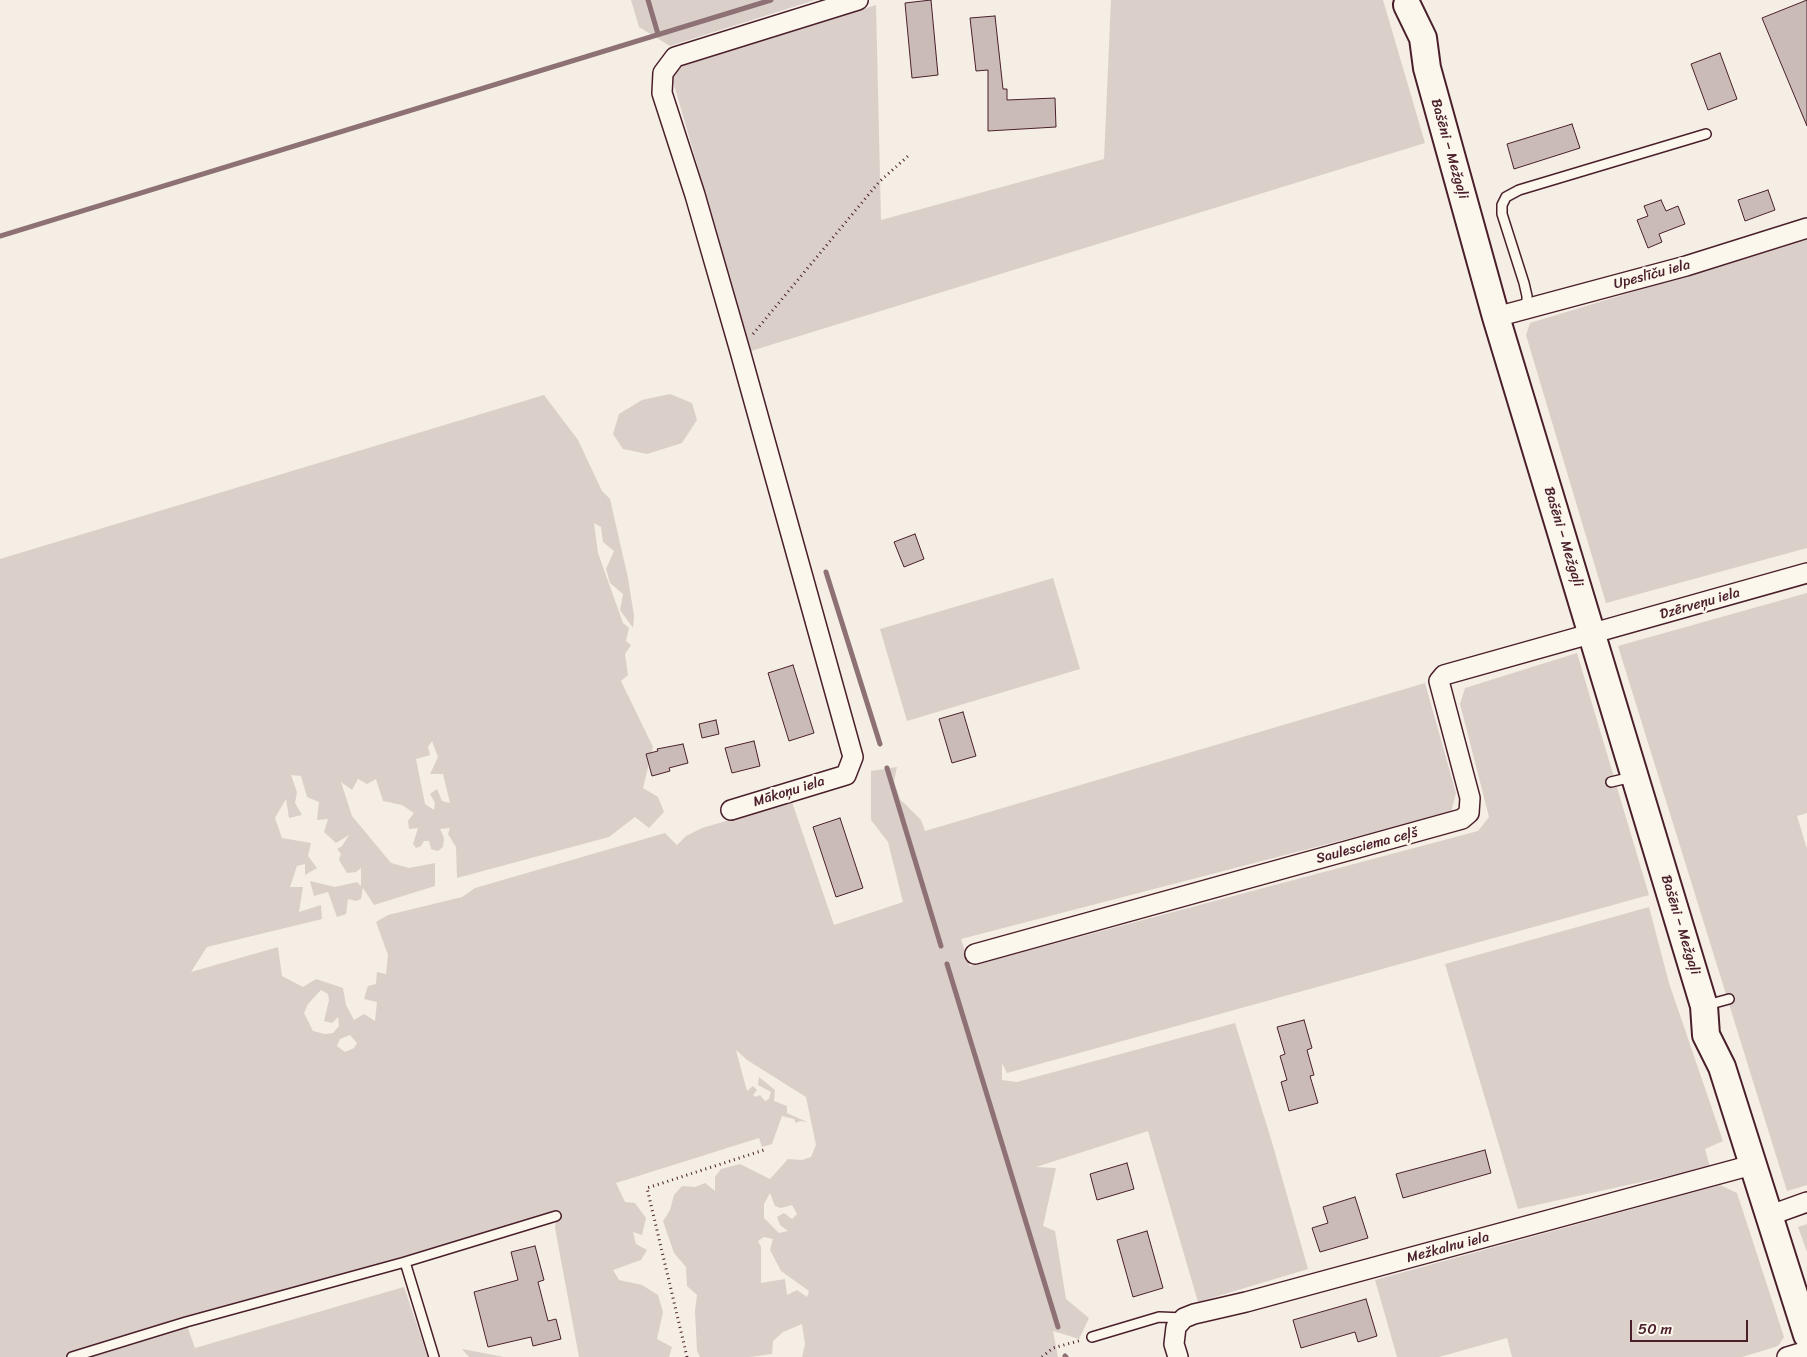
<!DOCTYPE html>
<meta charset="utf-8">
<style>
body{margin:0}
#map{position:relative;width:1807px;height:1357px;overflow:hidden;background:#f4eee4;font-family:Sriracha,sans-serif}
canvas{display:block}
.scale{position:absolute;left:1630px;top:1320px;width:118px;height:22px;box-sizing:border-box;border:2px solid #4a1f2b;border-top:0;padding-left:6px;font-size:15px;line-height:18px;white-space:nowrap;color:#4a1f2b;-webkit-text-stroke:4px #fbf7ec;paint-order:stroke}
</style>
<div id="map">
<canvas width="1807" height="1357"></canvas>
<div class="scale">50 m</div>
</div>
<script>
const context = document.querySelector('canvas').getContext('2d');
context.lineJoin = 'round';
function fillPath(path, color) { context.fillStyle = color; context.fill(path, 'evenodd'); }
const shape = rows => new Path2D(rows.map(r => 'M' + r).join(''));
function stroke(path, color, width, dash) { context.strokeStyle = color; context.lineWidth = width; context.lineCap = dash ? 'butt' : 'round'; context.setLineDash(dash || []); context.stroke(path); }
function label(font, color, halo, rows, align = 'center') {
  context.font = font + ' Sriracha,sans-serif'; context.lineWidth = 5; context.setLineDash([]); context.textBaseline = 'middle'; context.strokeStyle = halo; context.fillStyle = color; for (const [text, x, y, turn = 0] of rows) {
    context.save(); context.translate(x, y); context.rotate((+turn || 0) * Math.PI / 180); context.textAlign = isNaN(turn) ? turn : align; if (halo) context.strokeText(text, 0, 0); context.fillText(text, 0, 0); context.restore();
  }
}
const green = shape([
 [631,0,815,0,670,46,639,27],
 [1111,0,1383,0,1425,143,751,351,672,78,682,64,876,5,881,220,1104,159],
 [1807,239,1807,548,1606,603,1526,335,1530,323],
 [670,394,692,403,697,420,682,443,647,454,623,449,613,434,619,414,642,400],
 [544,395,578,440,602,491,610,499,628,578,634,616,633,628,620,610,623,594,610,583,606,569,614,551,603,542,601,527,594,523,598,553,623,623,629,628,626,641,631,645,625,654,628,675,621,681,653,747,643,788,658,797,664,812,649,828,635,817,609,837,457,878,456,847,448,834,450,828,440,829,444,838,443,847,438,851,431,849,429,841,424,841,421,846,416,848,413,844,418,828,409,829,408,821,414,813,402,805,383,801,376,779,367,784,358,779,352,790,341,782,352,816,391,863,409,868,435,863,435,886,374,905,363,888,361,899,356,901,348,899,346,914,337,917,328,892,314,896,310,881,335,887,357,882,361,886,361,868,356,872,347,873,339,860,341,854,337,849,342,846,349,835,336,843,324,832,328,819,317,820,319,802,307,797,301,776,291,775,297,792,295,803,302,815,289,818,286,799,275,818,282,838,311,843,308,856,317,868,305,875,305,864,297,866,290,887,303,887,299,912,321,905,322,919,207,947,191,972,278,947,282,976,303,987,316,979,343,988,346,1005,354,1020,364,1014,375,1021,377,1002,364,999,368,986,376,984,377,972,386,974,388,955,376,922,388,915,462,897,475,888,665,833,677,845,686,836,702,828,792,802,834,925,903,902,888,842,871,820,871,771,897,767,894,781,900,799,921,820,925,831,1425,683,1456,793,1451,812,961,939,970,966,1478,831,1489,817,1460,704,1465,688,1577,653,1649,895,1007,1073,1002,1063,1002,1080,1017,1082,1235,1023,1271,1139,1308,1269,1198,1302,1148,1131,1036,1167,1056,1168,1043,1226,1055,1231,1066,1299,1089,1318,1079,1339,1053,1331,1058,1357,802,1357,805,1344,802,1324,783,1332,773,1341,772,1354,750,1357,700,1357,697,1351,695,1311,697,1295,687,1286,686,1267,674,1253,663,1221,670,1210,674,1195,682,1186,695,1187,705,1183,715,1191,715,1177,721,1169,740,1164,770,1179,788,1159,802,1160,811,1157,816,1145,806,1097,747,1060,736,1050,747,1091,753,1086,757,1090,753,1095,756,1097,760,1095,765,1101,769,1099,771,1092,758,1085,759,1077,775,1090,774,1101,787,1106,787,1113,807,1122,800,1121,796,1123,794,1119,782,1116,772,1144,762,1147,759,1138,616,1183,625,1202,635,1203,646,1218,642,1235,633,1232,636,1244,647,1250,641,1260,613,1270,619,1280,642,1285,658,1295,663,1312,657,1339,672,1347,669,1357,579,1357,555,1228,556,1217,186,1323,195,1348,404,1287,428,1357,0,1357,0,559],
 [432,741,438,757,430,774,443,774,450,803,442,801,437,789,430,794,435,803,434,810,425,804,416,759,430,755,428,747],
 [321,990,328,994,329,1000,324,1021,332,1023,338,1017,339,1026,333,1033,325,1034,313,1031,304,1013,308,1004],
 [350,1035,357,1043,354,1048,345,1052,337,1046,340,1039],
 [770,1193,775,1206,781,1208,792,1205,797,1214,792,1219,784,1213,777,1217,780,1225,788,1231,779,1233,764,1218,764,1204],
 [764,1237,773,1239,770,1250,781,1271,809,1291,807,1297,797,1290,787,1295,785,1279,761,1283,761,1247,758,1241],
 [1053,578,1080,669,907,721,880,629],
 [1807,593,1807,813,1797,816,1807,849,1807,1185,1787,1191,1618,646],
 [1649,907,1669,983,1723,1141,1705,1149,1710,1167,1518,1209,1445,964],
 [1720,1185,1737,1193,1784,1337,1778,1346,1742,1357,1512,1357,1507,1338,1439,1357,1397,1357,1375,1280],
 [1807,1224,1807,1252,1798,1227],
 [462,1349,504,1357,469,1357]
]);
const stream = shape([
 [648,0,658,34],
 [0,236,771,0],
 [826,572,880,744],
 [887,768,941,946],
 [947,964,1058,1327],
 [1065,1356,1066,1357]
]);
const building = shape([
 [931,0,938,75,912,78,905,3,931,0],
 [1807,0,1807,126,1762,18,1807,0],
 [995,16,1003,89,1007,89,1007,100,1055,98,1056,127,988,131,988,70,976,71,970,18,995,16],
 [1720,53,1737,99,1708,110,1691,64,1720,53],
 [1572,124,1580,148,1514,169,1507,144,1572,124],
 [1768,190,1775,210,1745,221,1738,200,1768,190],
 [1661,200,1666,211,1678,206,1685,224,1659,234,1662,242,1648,248,1637,220,1648,216,1644,206,1661,200],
 [915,534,924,559,904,567,894,542,915,534],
 [793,665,814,733,789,741,768,673,793,665],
 [963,712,976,756,952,763,939,719,963,712],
 [716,720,719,734,702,738,699,724,716,720],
 [754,741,760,766,732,773,725,748,754,741],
 [683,744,688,763,669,768,670,771,652,776,646,754,658,751,657,749,683,744],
 [840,818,863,888,836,897,813,827,840,818],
 [1304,1020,1312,1048,1307,1050,1314,1075,1310,1076,1318,1103,1289,1111,1281,1082,1287,1080,1280,1056,1285,1054,1277,1027,1304,1020],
 [1485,1150,1491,1173,1403,1198,1396,1174,1485,1150],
 [1127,1163,1134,1189,1097,1200,1090,1174,1127,1163],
 [1355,1197,1368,1238,1320,1252,1312,1228,1328,1223,1323,1207,1355,1197],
 [1147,1231,1163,1288,1133,1297,1117,1240,1147,1231],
 [535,1246,544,1280,538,1282,548,1321,556,1319,561,1339,533,1346,531,1337,488,1347,474,1292,518,1280,511,1252,535,1246],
 [1366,1299,1377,1336,1358,1342,1355,1332,1301,1348,1293,1320,1366,1299]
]);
const path = shape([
 [753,334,879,182,908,156],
 [687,1357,647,1188,767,1149],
 [1042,1357,1053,1348,1082,1340]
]);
const lane = shape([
 [1527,309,1527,296,1524,283,1502,214,1502,205,1506,197,1519,190,1706,134],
 [1611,782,1632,777],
 [1707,1005,1729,999],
 [405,1262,434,1357],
 [1092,1337,1159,1317,1184,1318],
 [72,1357,186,1322,405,1262,556,1216]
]);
const street = shape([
 [1496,317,1686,266,1807,228],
 [731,810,846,775,853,757,740,351,695,195,662,93,663,73,675,57,858,0],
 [975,954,1462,819,1469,813,1470,798,1439,681,1444,675,1807,573],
 [1768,1216,1807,1202],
 [1178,1357,1174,1344,1176,1327,1184,1318,1194,1314,1246,1302,1752,1165],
 [1787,1357,1807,1351]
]);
const secondary = shape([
 [1407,5,1423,38,1427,68,1496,317,1704,1006,1706,1035,1722,1067,1807,1335]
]);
const streetNames = [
 ["Bašēni – Mežgaļi",1449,149,74],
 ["Upeslīču iela",1652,275,-15],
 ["Bašēni – Mežgaļi",1563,537,73],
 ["Dzērveņu iela",1700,604,-16],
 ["Mākoņu iela",789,792,-17],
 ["Saulesciema ceļš",1367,846,-15],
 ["Bašēni – Mežgaļi",1680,925,73],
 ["Mežkalnu iela",1448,1248,-15]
];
fillPath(green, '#dbd0c9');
stroke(stream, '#8d7174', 5);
fillPath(building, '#cabbb6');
stroke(building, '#4a1f2b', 1);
stroke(lane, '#4a1f2b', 12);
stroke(street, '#4a1f2b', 22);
stroke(secondary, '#4a1f2b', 30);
stroke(path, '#4a1f2b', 3, [1, 4]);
stroke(lane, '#fbf7ec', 9);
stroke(street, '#fbf7ec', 19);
stroke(secondary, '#fbf7ec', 26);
label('14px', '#4a1f2b', '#fbf7ec', streetNames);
</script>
